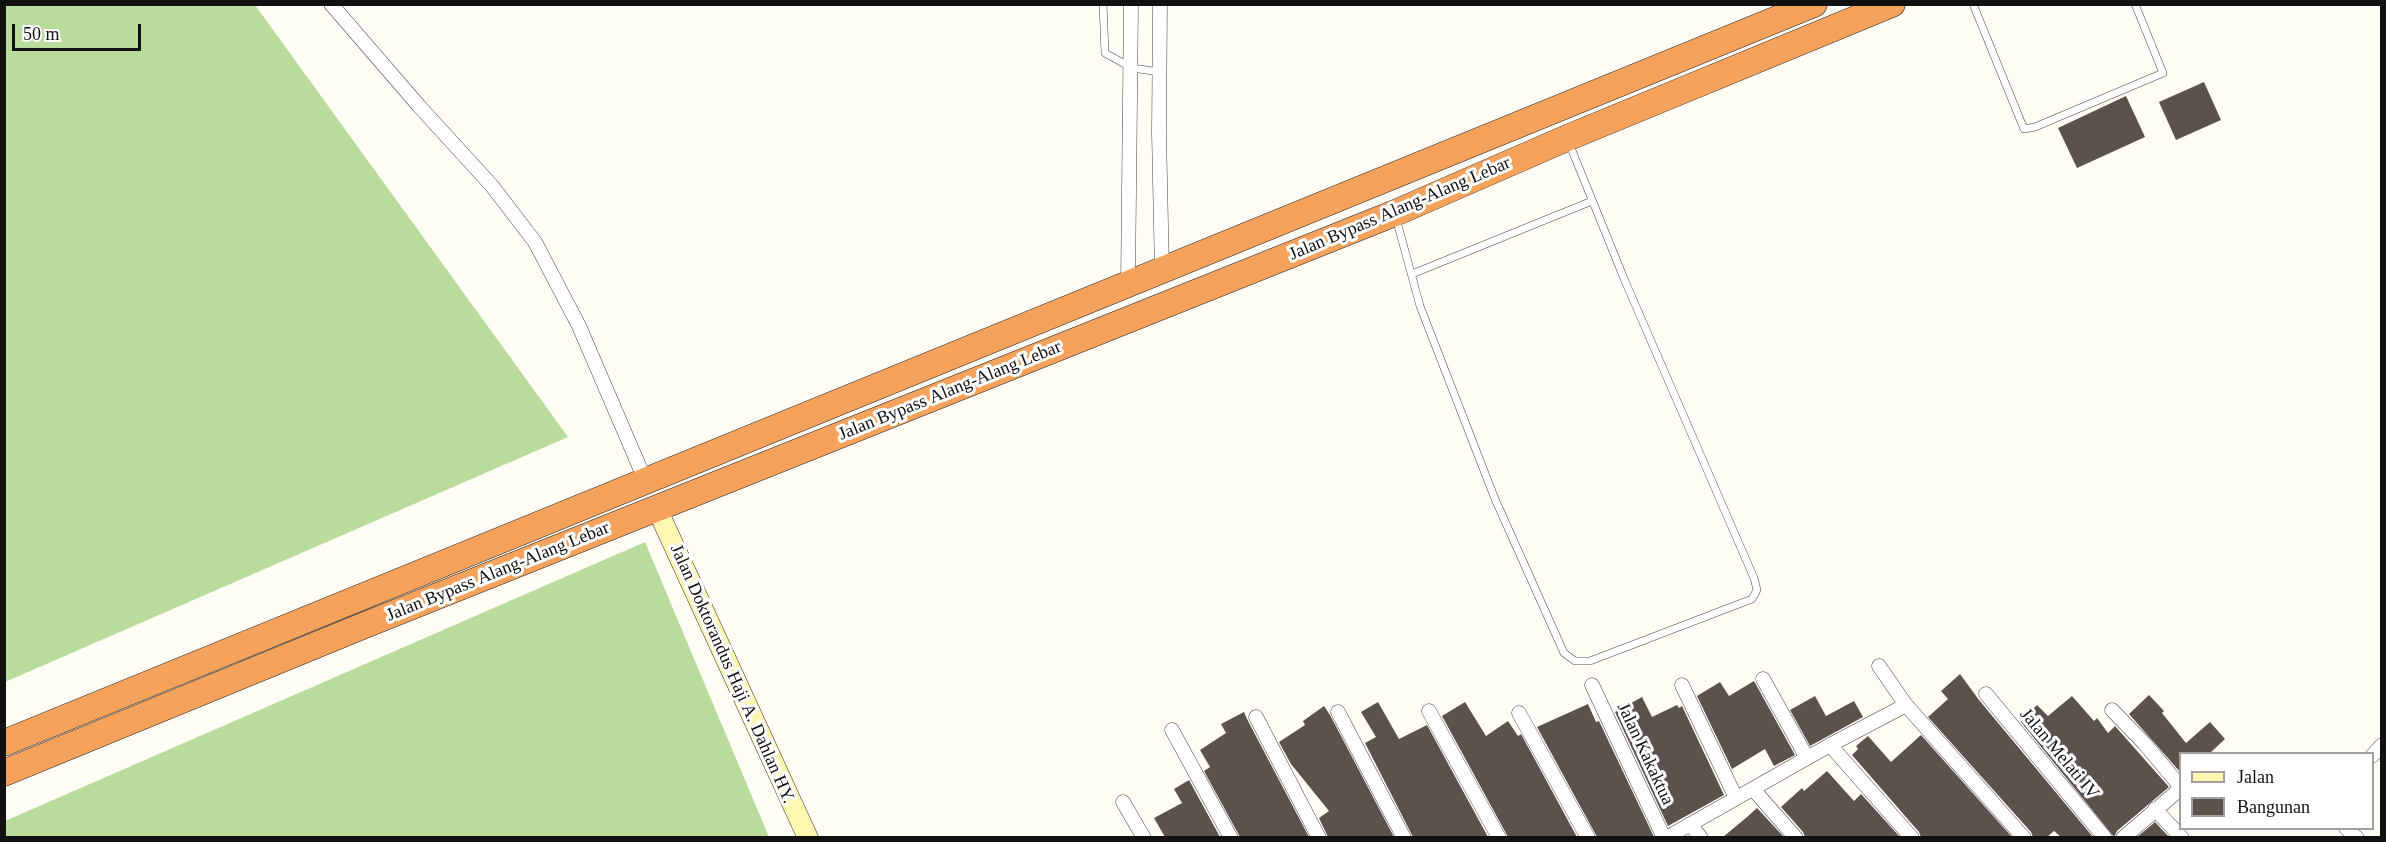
<!DOCTYPE html>
<style>
body{margin:0}
#map{position:relative;width:2386px;height:842px;overflow:hidden;background:#fffdf5;font-family:Georgia,serif}
canvas{display:block}
.frame{position:absolute;inset:0;border:6px solid #111;pointer-events:none}
.legend{position:absolute;left:2179px;top:752px;width:195px;height:78px;box-sizing:border-box;background:#fff;border:2px solid #a0a0a0;margin:0;padding:8px 10px;list-style:none;font-size:18px;color:#111}
.legend li{display:flex;align-items:center;gap:12px;height:30px}
.legend b{width:30px;border:2px solid #a0a0a0}
.scale{position:absolute;left:12px;top:24px;width:129px;height:27px;box-sizing:border-box;border:3px solid #111;border-top:0;padding-left:8px;font-size:18px;line-height:21px;white-space:nowrap;color:#111;-webkit-text-stroke:4px #fff;paint-order:stroke}
</style>
<div id="map">
<canvas width="2386" height="842"></canvas>
<div class="frame"></div>
<ul class="legend">
<li><b style="height:8px;background:#fff6b0"></b>Jalan</li>
<li><b style="height:16px;background:#5a524d"></b>Bangunan</li>
</ul>
<div class="scale">50 m</div>
</div>
<script>
const context = document.querySelector('canvas').getContext('2d');
context.lineJoin = 'round';
function fillPath(path, color) { context.fillStyle = color; context.fill(path, 'evenodd'); }
const shape = rows => new Path2D(rows.map(r => 'M' + r).join(''));
function stroke(path, color, width, dash) { context.strokeStyle = color; context.lineWidth = width; context.lineCap = dash ? 'butt' : 'round'; context.setLineDash(dash || []); context.stroke(path); }
function label(font, color, halo, rows, align = 'center') {
  context.font = font + ' Georgia,serif'; context.lineWidth = 6; context.setLineDash([]); context.textBaseline = 'middle'; context.strokeStyle = halo; context.fillStyle = color; for (const [text, x, y, turn = 0] of rows) {
    context.save(); context.translate(x, y); context.rotate((+turn || 0) * Math.PI / 180); context.textAlign = isNaN(turn) ? turn : align; if (halo) context.strokeText(text, 0, 0); context.fillText(text, 0, 0); context.restore();
  }
}
const forest = shape([
 [5,4,255,5,568,437,5,682],
 [645,542,769,837,5,837,5,821]
]);
const building = shape([
 [2204,82,2221,120,2176,140,2159,102],
 [2126,96,2145,137,2077,168,2058,128],
 [1960,674,1979,700,2093,837,2061,837,2054,831,2047,837,2033,837,2031,832,1928,717,1948,699,1941,691],
 [1754,681,1795,755,1774,766,1765,749,1732,769,1697,696,1720,682,1729,696],
 [2149,695,2164,711,2162,713,2186,743,2210,722,2225,739,2210,753,2181,753,2181,773,2129,714],
 [1815,696,1826,716,1854,701,1863,717,1810,746,1790,710],
 [2072,696,2094,721,2097,718,2108,733,2115,726,2169,787,2117,831,2114,837,2021,722,2037,705,2048,716],
 [1642,697,1652,717,1677,705,1679,708,1682,706,1724,795,1668,826,1615,712],
 [1378,702,1399,739,1427,725,1488,837,1413,837,1365,743,1376,737,1361,712],
 [1465,702,1486,736,1508,721,1518,736,1521,734,1577,837,1508,837,1442,716],
 [1588,704,1596,722,1599,721,1654,837,1597,837,1537,727],
 [1324,706,1330,715,1394,837,1328,837,1319,818,1329,811,1291,764,1279,742,1305,725,1303,721],
 [1244,712,1248,721,1309,837,1240,837,1204,771,1210,767,1200,750,1226,733,1221,724],
 [1921,735,2012,837,1921,837,1919,832,1852,755,1858,749,1856,746,1868,736,1891,762],
 [1827,771,1854,801,1861,794,1900,837,1805,837,1803,832,1781,807,1802,788,1804,791],
 [1189,780,1220,837,1165,837,1154,818,1182,803,1174,789],
 [1757,808,1784,837,1723,837,1747,817],
 [2155,822,2169,837,2137,837]
]);
const lane = shape([
 [1103,4,1105,53,1132,68,1160,72],
 [1973,4,2024,129,2035,127,2163,73,2135,4],
 [1396,218,1420,306,1495,499,1564,653,1575,661,1590,661,1752,599,1757,590,1754,578,1625,281,1569,143],
 [1412,274,1592,201]
]);
const street = shape([
 [331,4,419,106,492,186,535,242,579,326,646,482],
 [1160,4,1159,133,1162,272],
 [1128,285,1131,4],
 [1879,666,1906,705,2024,838],
 [1763,679,1807,758],
 [1592,685,1664,838],
 [1682,685,1736,798],
 [1986,694,2105,838],
 [2112,710,2144,743,2180,786],
 [1429,711,1499,838],
 [1338,712,1404,838],
 [1519,713,1588,838],
 [1256,717,1319,838],
 [1172,730,1231,838],
 [1830,745,1912,838],
 [2372,756,2382,745],
 [1753,789,1796,838],
 [1123,802,1144,838],
 [2155,809,2182,838],
 [1690,824,1701,838],
 [2346,828,2357,838],
 [1666,838,1830,745,1906,705],
 [2123,838,2180,789]
]);
const secondary = shape([
 [663,522,808,838]
]);
const highway = shape([
 [4,743,1814,4],
 [4,773,365,625,1395,213,1567,138,1892,4]
]);
const streetNames = [
 ["Jalan Bypass Alang-Alang Lebar",1400,209,-23],
 ["Jalan Bypass Alang-Alang Lebar",950,391,-22],
 ["Jalan Bypass Alang-Alang Lebar",498,572,-22],
 ["Jalan Doktorandus Haji A. Dahlan HY.",732,674,66],
 ["Jalan Kakaktua",1645,754,65],
 ["Jalan Melati IV",2059,754,50]
];
fillPath(forest, '#b9dc9c');
fillPath(building, '#5a524d');
stroke(lane, '#444', 8);
stroke(street, '#444', 15);
stroke(secondary, '#333', 21);
stroke(highway, '#222', 27);
stroke(lane, '#fff', 7);
stroke(street, '#fff', 14);
stroke(secondary, '#fff6b0', 20);
stroke(highway, '#f5a25d', 26);
label('18px', '#111', '#fff', streetNames);
</script>
